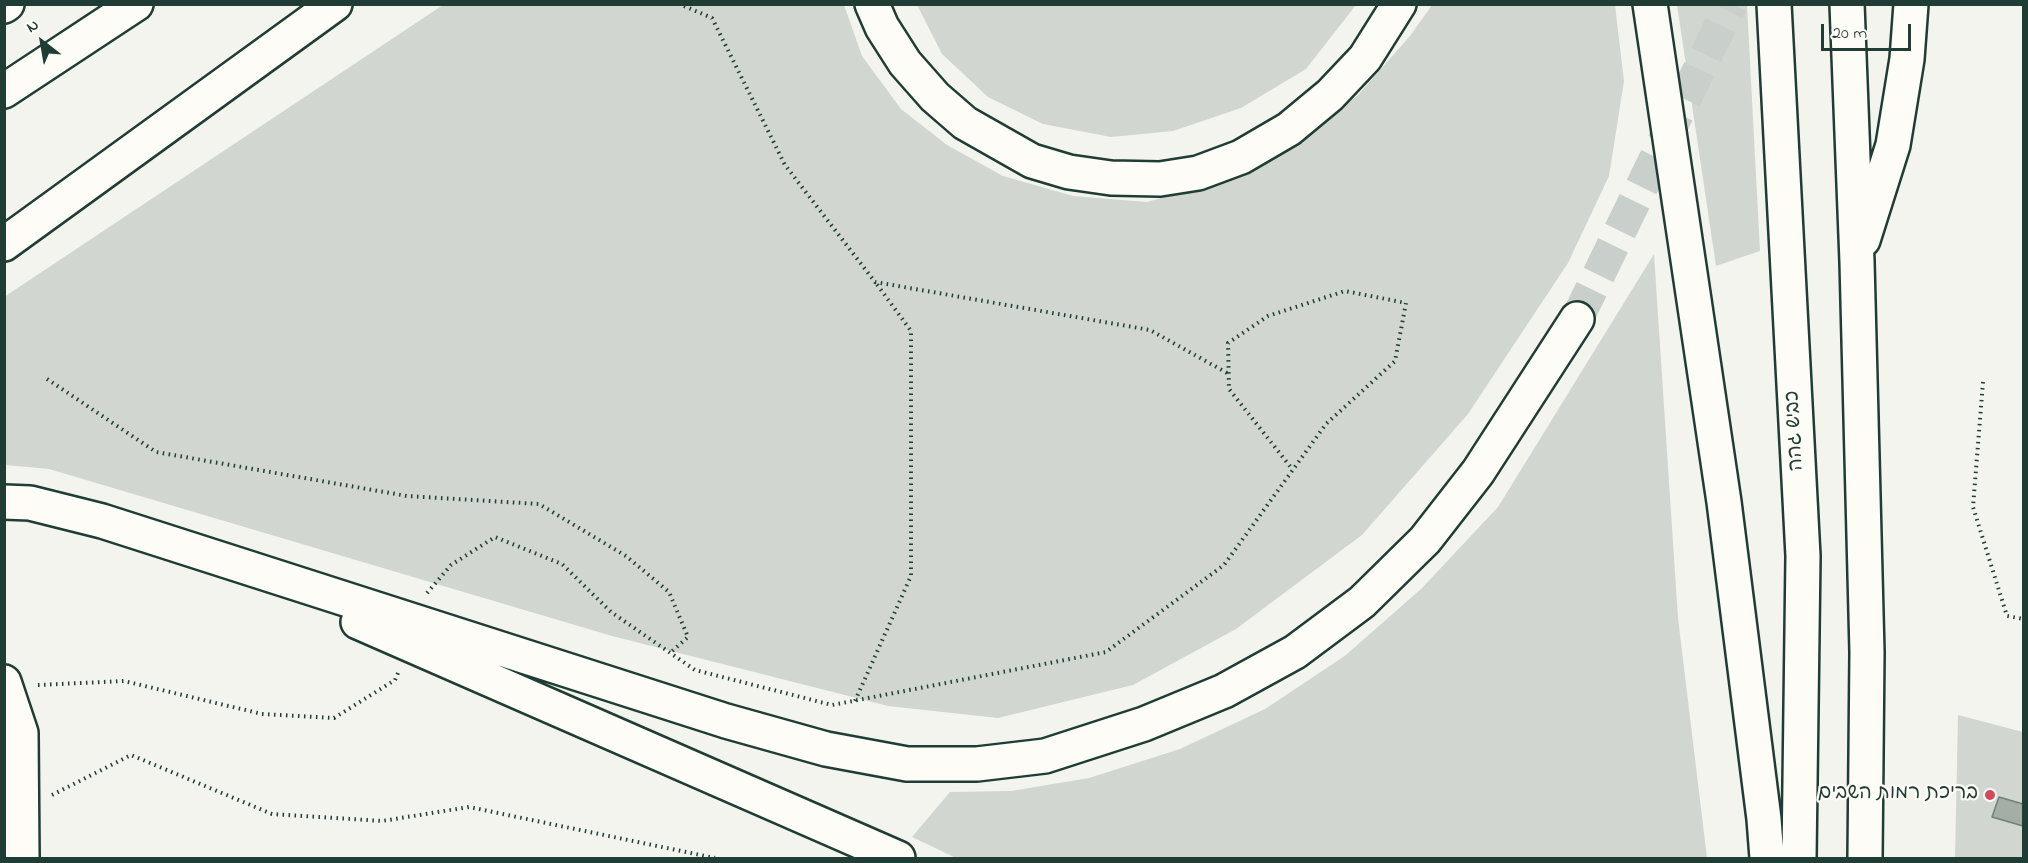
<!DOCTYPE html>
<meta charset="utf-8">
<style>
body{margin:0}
#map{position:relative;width:2028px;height:863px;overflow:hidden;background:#f4f4ef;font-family:"Indie Flower",sans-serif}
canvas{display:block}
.frame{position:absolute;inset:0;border:6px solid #1f3d34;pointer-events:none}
.north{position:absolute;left:12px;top:12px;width:60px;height:60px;-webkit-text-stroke:4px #fdfcf7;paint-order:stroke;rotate:329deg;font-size:16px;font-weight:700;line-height:24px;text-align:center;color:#1f3d34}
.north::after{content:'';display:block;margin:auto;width:21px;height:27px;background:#1f3d34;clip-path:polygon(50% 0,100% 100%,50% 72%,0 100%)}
.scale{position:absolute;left:1821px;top:24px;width:90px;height:27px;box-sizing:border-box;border:3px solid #1f3d34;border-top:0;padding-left:8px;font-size:18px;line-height:21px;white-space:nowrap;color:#1f3d34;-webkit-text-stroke:4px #fdfcf7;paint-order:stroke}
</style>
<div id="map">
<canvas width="2028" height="863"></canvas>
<div class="frame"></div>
<div class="north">N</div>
<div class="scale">20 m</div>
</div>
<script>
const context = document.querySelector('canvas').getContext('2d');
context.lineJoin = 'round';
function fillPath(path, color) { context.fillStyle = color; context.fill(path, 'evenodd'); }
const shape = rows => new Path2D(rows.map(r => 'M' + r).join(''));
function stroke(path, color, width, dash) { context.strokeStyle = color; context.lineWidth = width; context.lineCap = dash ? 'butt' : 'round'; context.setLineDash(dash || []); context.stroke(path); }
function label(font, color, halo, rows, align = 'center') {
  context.font = font + ' "Indie Flower","Playpen Sans Hebrew",sans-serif'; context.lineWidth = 4.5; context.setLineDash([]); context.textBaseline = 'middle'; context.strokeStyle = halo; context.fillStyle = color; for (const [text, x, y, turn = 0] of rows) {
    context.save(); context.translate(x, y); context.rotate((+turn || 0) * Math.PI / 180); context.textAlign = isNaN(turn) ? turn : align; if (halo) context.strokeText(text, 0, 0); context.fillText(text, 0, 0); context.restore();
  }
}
const green = shape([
 [443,5,844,5,862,56,901,109,947,145,1003,176,1073,196,1147,202,1220,181,1289,146,1357,96,1410,36,1432,5,1615,5,1624,81,1609,176,1568,263,1468,414,1362,535,1236,629,1133,685,998,718,888,706,612,636,49,469,5,465,4,297],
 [917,5,1356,5,1306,69,1241,108,1173,131,1111,137,1043,124,988,97,942,54],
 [1677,5,1747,5,1760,251,1716,266],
 [1654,254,1678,618,1707,858,956,858,912,837,950,792,1011,791,1089,778,1180,749,1265,709,1346,655,1422,588,1498,507],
 [1958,715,2023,732,2024,858,1955,858]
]);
const water = shape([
 [1999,797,2023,804,2023,826,1992,817,1999,797]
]);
const motorwayTunnel = shape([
 [1577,319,1731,4]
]);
const path = shape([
 [684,6,712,18,785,165,875,282,1150,330,1229,374],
 [47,379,156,452,407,496,539,504,626,556,669,592,688,637,670,653],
 [1983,382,1973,507,2007,616,2024,619],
 [427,593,451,565,495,537,562,564,611,612,695,670,832,705,1106,652,1224,565,1326,424,1395,361,1406,303,1345,291,1268,316,1228,343,1229,389,1293,470],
 [38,685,124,681,262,714,334,718,395,680,398,673],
 [855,701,911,576,911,331,876,283],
 [52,795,131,755,272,814,382,821,469,807,715,858]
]);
const tertiary = shape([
 [4,682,21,733,22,858]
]);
const trunk = shape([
 [1650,4,1724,502,1764,819,1767,858],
 [1774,4,1803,556,1799,858],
 [1847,4,1857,262,1867,652,1865,858],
 [1863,240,1893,145,1907,59,1911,4]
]);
const motorway = shape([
 [872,4,882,27,905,63,935,97,965,123,1032,161,1069,172,1111,178,1160,179,1198,173,1241,157,1289,129,1330,95,1365,58,1399,4],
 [4,6,7,4],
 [4,91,136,4],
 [4,244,335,4],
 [4,502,30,503,102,521,726,721,826,749,907,764,977,764,1045,756,1144,724,1224,691,1295,652,1362,602,1425,540,1478,472,1577,319],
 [358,622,898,858]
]);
const markers = [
 [1990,795,6,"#d1495b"]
];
const streetNames = [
 ["כביש גהה",1796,431,-93]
];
const poiNames = [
 ["בריכת רמות השבים",1978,795]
];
fillPath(green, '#d1d6d1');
fillPath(water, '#a3aea7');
stroke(water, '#6e8179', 1.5);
stroke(motorwayTunnel, '#c9cfca', 33, [33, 16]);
stroke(tertiary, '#1f3d34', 38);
stroke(trunk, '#1f3d34', 38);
stroke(motorway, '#1f3d34', 38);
stroke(path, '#1f3d34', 4, [1.5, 4.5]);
stroke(tertiary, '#fdfcf7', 33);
stroke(trunk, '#fdfcf7', 33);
stroke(motorway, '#fdfcf7', 33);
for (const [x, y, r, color] of markers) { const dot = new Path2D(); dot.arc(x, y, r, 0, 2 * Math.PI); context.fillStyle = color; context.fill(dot); stroke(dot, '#fdfcf7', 2); }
label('20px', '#1f3d34', '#fdfcf7', streetNames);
label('20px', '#1f3d34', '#fdfcf7', poiNames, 'right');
</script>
